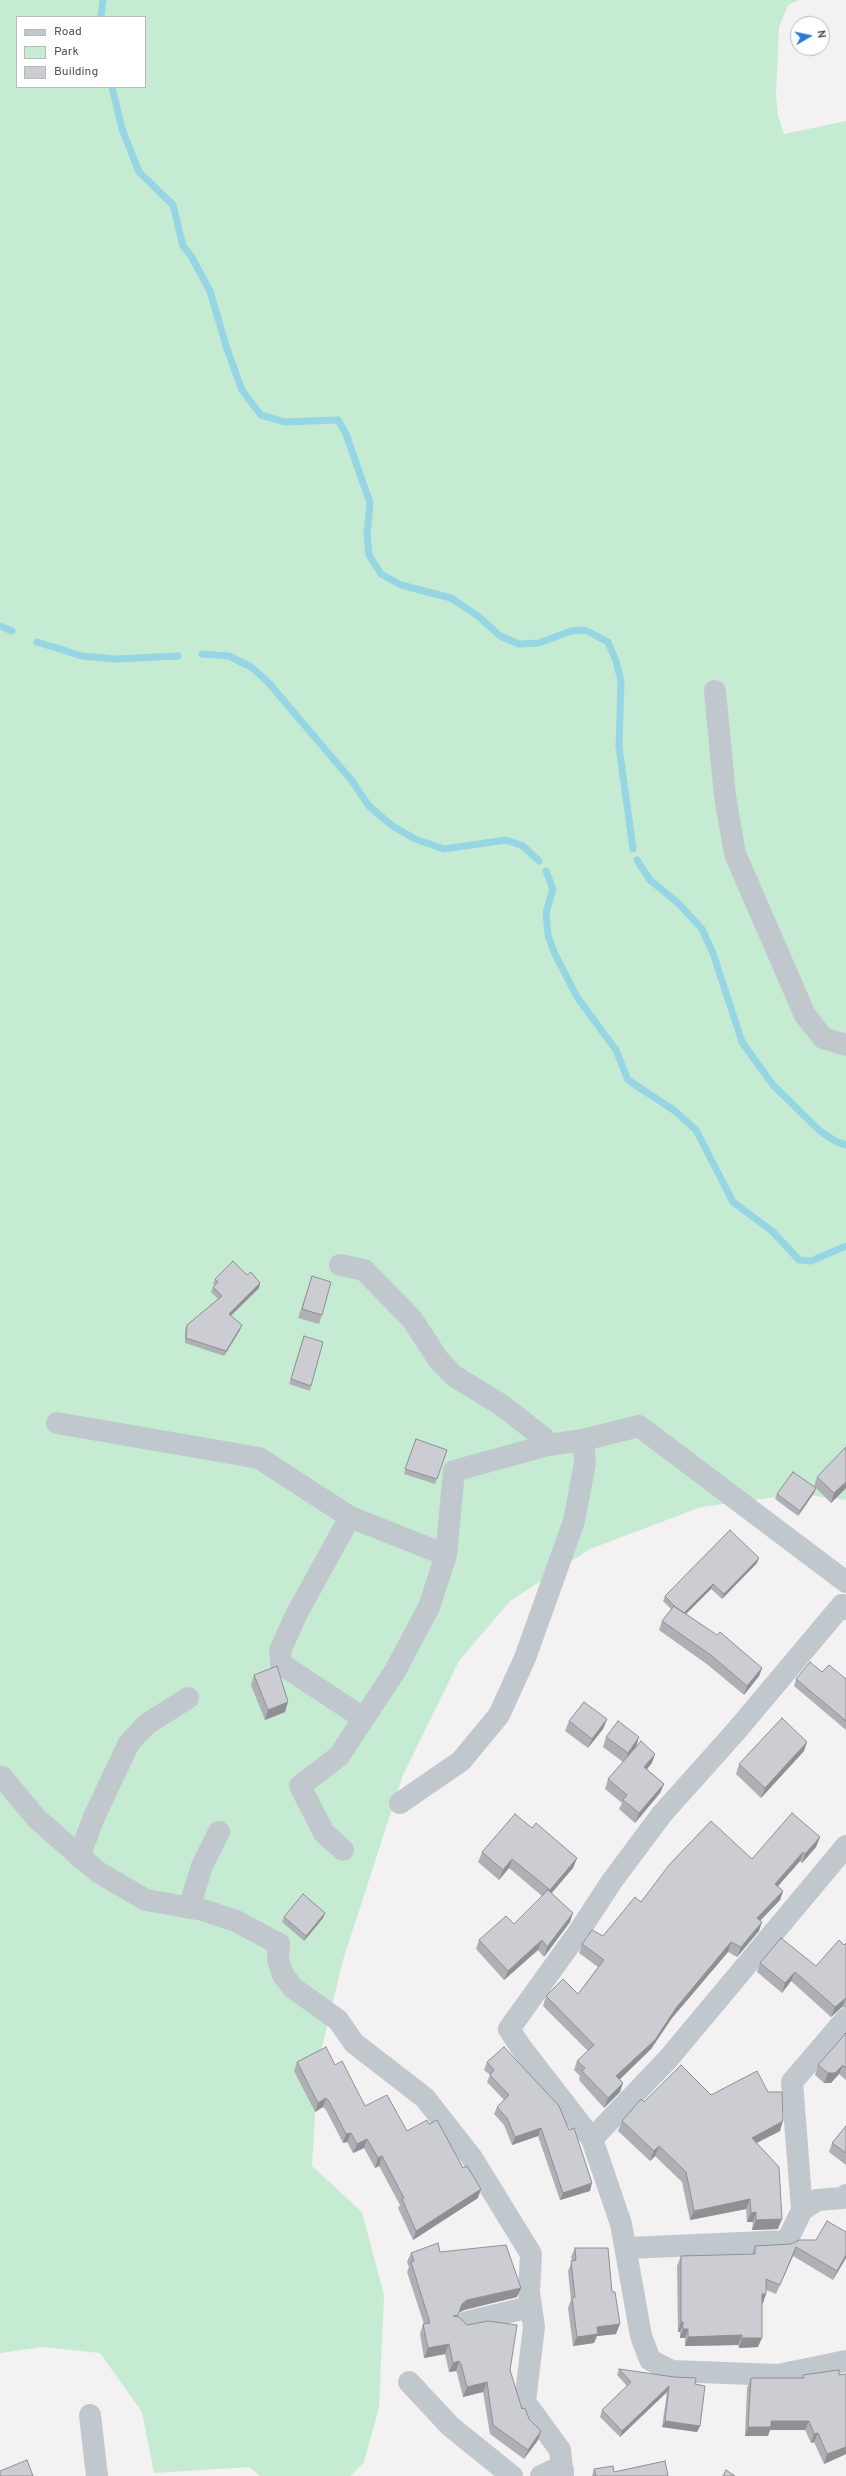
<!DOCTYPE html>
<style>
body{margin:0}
#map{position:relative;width:846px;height:2476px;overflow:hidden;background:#f3f1f1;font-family:Overpass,sans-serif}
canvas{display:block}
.legend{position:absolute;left:16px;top:16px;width:130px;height:72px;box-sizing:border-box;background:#fff;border:1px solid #b7bbbe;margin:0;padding:5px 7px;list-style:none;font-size:12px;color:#4a545c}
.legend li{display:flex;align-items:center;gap:8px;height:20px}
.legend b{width:20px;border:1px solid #b7bbbe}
.north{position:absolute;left:790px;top:16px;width:40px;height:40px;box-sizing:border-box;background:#fff;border:1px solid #b7bbbe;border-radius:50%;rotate:81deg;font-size:11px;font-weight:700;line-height:16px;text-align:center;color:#4a545c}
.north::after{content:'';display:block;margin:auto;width:14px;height:18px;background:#2d7ad0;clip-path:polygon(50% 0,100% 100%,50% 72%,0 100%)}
</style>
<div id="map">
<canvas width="846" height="2476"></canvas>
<ul class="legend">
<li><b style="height:5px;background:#c0c8cd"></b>Road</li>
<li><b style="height:11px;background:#c5ebd2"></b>Park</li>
<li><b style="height:11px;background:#cbcdd2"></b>Building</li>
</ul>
<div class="north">N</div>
</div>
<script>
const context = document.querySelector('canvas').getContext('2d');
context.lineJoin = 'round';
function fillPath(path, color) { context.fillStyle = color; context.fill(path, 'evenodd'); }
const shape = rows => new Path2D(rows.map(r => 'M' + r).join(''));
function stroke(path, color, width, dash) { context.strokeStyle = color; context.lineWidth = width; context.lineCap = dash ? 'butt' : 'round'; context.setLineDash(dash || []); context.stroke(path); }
const green = shape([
 [0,0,799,0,788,5,779,27,776,96,778,116,784,134,846,121,846,1500,800,1494,701,1507,590,1549,510,1601,459,1661,403,1775,343,1960,318,2064,312,2166,362,2212,384,2295,379,2407,364,2462,350,2476,260,2476,249,2467,154,2473,142,2412,100,2353,42,2347,0,2353],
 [17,17,145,17,145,87,17,87]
]);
const stream = shape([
 [101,17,103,0],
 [112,87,122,129,139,172,173,205,183,246,191,256,210,291,227,349,242,390,261,415,284,422,338,420,346,434,370,503,367,535,369,555,381,574,401,585,451,598,478,616,500,636,519,644,539,643,571,631,585,630,608,642,616,661,621,681,619,747,633,849],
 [0,626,12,631],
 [37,642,82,656,116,659,178,656],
 [202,654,229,656,251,667,268,682,352,781,369,806,391,825,415,839,444,849,506,840,523,846,539,861],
 [637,860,650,880,678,903,702,929,713,953,742,1042,752,1056,773,1085,820,1131,835,1141,846,1145],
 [546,871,553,889,546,913,548,935,554,952,577,997,616,1050,628,1080,675,1111,696,1130,733,1202,772,1231,799,1260,811,1261,846,1246]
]);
const street = shape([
 [715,691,725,796,735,854,805,1015,823,1038,846,1045],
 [340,1265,364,1270,412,1319,438,1359,454,1376,500,1404,544,1438,548,1445],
 [57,1423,259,1458,350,1517,446,1555,454,1471,548,1445,583,1440,639,1426,846,1582],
 [350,1517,296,1615,280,1651,281,1664,363,1718],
 [846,1609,842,1605,737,1730,662,1814,612,1881,578,1933,509,2029,520,2046,592,2139,621,2224,641,2336,650,2360,672,2371,778,2375,846,2361],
 [2,1777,37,1819,98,1872,146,1900,203,1910,236,1921,279,1944,278,1960,283,1975,293,1988,338,2020,354,2043,425,2098,472,2158,531,2254,529,2292,534,2327,525,2402,560,2450,563,2476],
 [400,1803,461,1761,499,1715,525,1658,574,1521,585,1463,583,1440],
 [343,1850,324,1833,300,1786,339,1756,395,1671,429,1607,446,1555],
 [79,1857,94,1817,129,1743,147,1724,188,1698],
 [189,1908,202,1866,219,1832],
 [592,2139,668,2059,846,1846],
 [802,2210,792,2082,846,2019],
 [627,2248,787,2241,802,2210,817,2200,843,2198,846,2195],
 [467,2322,530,2307],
 [409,2382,450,2426,512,2476],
 [90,2415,97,2476],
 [541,2476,556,2469,563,2470]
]);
const wall = shape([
 [247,1275,260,1283,259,1288,231,1316,240,1330,224,1356,185,1343,185,1330,187,1325,218,1299,211,1292,213,1287,215,1285,213,1284,215,1279],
 [312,1276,322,1315,319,1324,298,1318],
 [304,1336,311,1386,310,1391,289,1384],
 [416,1439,447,1450,435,1484,404,1474],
 [817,1477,846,1488,831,1503,816,1488,814,1493,798,1516,775,1499,777,1494,814,1486],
 [757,1563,722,1599,711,1589,686,1614,762,1668,759,1676,744,1695,708,1665,659,1630,662,1621,671,1609,663,1601,665,1596],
 [822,1672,846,1679,846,1730,794,1686,796,1679],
 [254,1675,285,1712,265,1720,251,1685],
 [607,1719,603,1729,588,1748,565,1731,569,1721],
 [606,1737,639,1737,636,1747,652,1763,647,1769,664,1784,660,1793,635,1823,619,1809,622,1803,605,1789,608,1779,623,1762,603,1747],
 [804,1751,761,1798,736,1774,739,1764],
 [532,1828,577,1858,573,1868,552,1893,570,1922,544,1957,538,1950,504,1980,476,1949,479,1940,514,1924,542,1896,509,1868,499,1880,478,1862,482,1852],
 [820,1837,816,1847,802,1863,800,1861,778,1886,783,1891,780,1900,760,1921,759,1931,737,1957,728,1952,672,2018,651,2049,620,2079,620,2092,604,2108,579,2080,580,2076,574,2070,577,2061,588,2051,543,2006,546,1996,578,1994,598,1967,579,1953,582,1944,603,1936,641,1902,752,1859],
 [325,1913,323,1918,304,1941,282,1922,284,1917],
 [846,1943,846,2008,842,2007,831,2017,791,1981,782,1993,757,1972,760,1963,816,1966,844,1945],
 [846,2033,846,2080,839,2074,831,2083,824,2083,815,2075,818,2065],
 [504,2047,590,2191,560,2200,538,2136,512,2145,504,2125,494,2114,497,2107,504,2100,487,2082,490,2075,484,2070,487,2062],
 [297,2062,335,2065,365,2106,407,2131,429,2124,478,2198,413,2240,398,2208,400,2205,379,2166,375,2168,364,2148,353,2153,347,2142,343,2143,326,2110,323,2107,315,2112,294,2071],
 [711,2095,780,2131,757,2143,778,2229,752,2230,753,2222,747,2222,746,2209,690,2220,682,2182,655,2156,650,2161,618,2131,622,2121,644,2102],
 [846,2126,846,2165,829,2152,832,2143],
 [846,2232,846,2258,833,2280,793,2256,776,2294,766,2290,763,2303,762,2303,758,2347,739,2348,738,2345,685,2346,685,2338,680,2338,680,2332,678,2332,677,2266,681,2256,752,2254,755,2246,791,2244,816,2240],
 [575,2248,616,2334,597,2336,594,2343,573,2346,568,2308,571,2300,568,2271,572,2261,571,2257],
 [440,2252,517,2297,464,2310,459,2313,457,2317,510,2370,522,2409,529,2419,541,2431,538,2440,524,2459,490,2434,483,2392,463,2397,457,2373,456,2371,449,2372,445,2354,424,2358,420,2334,423,2324,424,2324,407,2272,409,2267,407,2262,411,2253],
 [619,2369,695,2384,700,2426,697,2432,662,2427,667,2392,620,2437,600,2417,602,2410,627,2386,617,2375],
 [803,2375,846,2454,824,2464,814,2442,811,2443,805,2430,770,2430,768,2436,745,2436,747,2388,751,2378,802,2378],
 [594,2469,614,2472,668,2476,592,2476]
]);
const shadedWall = shape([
 [260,1283,259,1288,227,1319,229,1314],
 [242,1325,240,1330,224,1356,226,1351],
 [846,1482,846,1488,831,1503,834,1493],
 [816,1488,814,1493,798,1516,800,1511],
 [759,1558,757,1563,722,1599,724,1594],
 [713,1584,711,1589,681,1619,683,1614],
 [762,1668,759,1676,744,1695,747,1686],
 [288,1702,285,1712,265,1720,268,1710],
 [607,1719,603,1729,588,1748,592,1739],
 [639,1737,636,1747,625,1763,628,1753],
 [807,1742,804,1751,761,1798,765,1788],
 [655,1754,652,1763,641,1776,644,1767],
 [664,1784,660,1793,635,1823,639,1813],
 [820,1837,816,1847,802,1863,805,1854],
 [803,1852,800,1861,772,1893,775,1884],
 [577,1858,573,1868,546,1899,550,1890],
 [512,1859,509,1868,499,1880,503,1870],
 [783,1891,780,1900,754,1927,757,1918],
 [325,1913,323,1918,304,1941,306,1936],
 [573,1913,570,1922,544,1957,547,1947],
 [762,1922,759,1931,737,1957,741,1947],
 [542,1940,538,1950,504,1980,508,1971],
 [731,1942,728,1952,672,2018,651,2049,613,2086,616,2076,676,2008],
 [795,1972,791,1981,782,1993,785,1983],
 [846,1998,842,2007,831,2017,835,2007],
 [843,2065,839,2074,831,2083,824,2083,828,2073],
 [623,2083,620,2092,604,2108,608,2098],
 [326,2098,323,2107,315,2112,318,2103],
 [783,2121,780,2131,748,2147,752,2138],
 [541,2128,538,2136,512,2145,515,2137],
 [351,2133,347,2142,343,2143,346,2134],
 [367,2139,364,2148,353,2153,357,2144],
 [659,2146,655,2156,650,2161,654,2151],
 [382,2156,379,2166,375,2168,378,2158],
 [592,2183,590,2191,560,2200,563,2193],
 [481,2189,478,2198,413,2240,416,2231],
 [750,2199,746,2209,690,2220,694,2211],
 [756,2212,753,2222,747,2222,751,2213],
 [782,2219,778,2229,752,2230,756,2220],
 [796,2247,793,2256,776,2294,780,2285],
 [846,2255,846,2258,833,2280,837,2271],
 [521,2288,517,2297,464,2310,458,2313,462,2304,467,2300],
 [762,2294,766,2294,763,2303,759,2303],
 [681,2322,683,2322,680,2332,678,2332],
 [620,2324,616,2334,597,2336,594,2343,573,2346,577,2337,597,2327],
 [683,2329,688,2329,685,2338,680,2338],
 [742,2335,738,2345,685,2346,688,2337],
 [742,2338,762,2338,758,2347,739,2348],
 [449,2344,445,2354,424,2358,428,2348],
 [459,2361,456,2371,449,2372,453,2363],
 [487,2382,483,2392,463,2397,467,2387],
 [669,2386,667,2392,620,2437,622,2431],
 [665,2421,700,2426,697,2432,662,2427],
 [771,2421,809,2421,805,2430,770,2430,768,2436,745,2436,748,2427],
 [541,2431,538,2440,524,2459,528,2450],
 [818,2433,814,2442,811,2443,814,2434],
 [846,2447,846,2454,824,2464,827,2454]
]);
const building = shape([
 [233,1261,247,1275,251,1272,260,1283,229,1314,242,1325,226,1351,186,1338,187,1325,222,1296,213,1287,218,1282,215,1279,233,1261],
 [312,1276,331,1282,322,1315,302,1309,312,1276],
 [304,1336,323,1342,311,1386,291,1379,304,1336],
 [416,1439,447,1450,437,1479,405,1469,416,1439],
 [846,1447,846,1482,834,1493,817,1477,846,1447],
 [793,1472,816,1488,800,1511,777,1494,793,1472],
 [730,1530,759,1558,724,1594,713,1584,684,1613,675,1607,665,1596,730,1530],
 [674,1606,717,1635,720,1632,762,1668,747,1686,712,1656,662,1621,674,1606],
 [810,1662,822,1672,829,1665,846,1679,846,1721,796,1679,810,1662],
 [277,1666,288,1702,268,1710,254,1675,277,1666],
 [584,1702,607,1719,592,1739,569,1721,584,1702],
 [782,1718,807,1742,765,1788,739,1764,782,1718],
 [618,1721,639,1737,628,1753,606,1737,618,1721],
 [641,1741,655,1754,644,1767,664,1784,639,1813,623,1800,627,1795,608,1779,641,1741],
 [792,1813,820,1837,805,1854,803,1852,775,1884,783,1891,757,1918,762,1922,741,1947,731,1942,676,2008,655,2040,616,2076,623,2083,608,2098,582,2071,585,2068,577,2061,594,2045,546,1996,563,1979,578,1994,604,1960,582,1944,592,1930,603,1936,635,1897,641,1902,669,1865,711,1821,752,1859,792,1813],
 [515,1814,532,1828,536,1823,577,1858,550,1890,512,1859,503,1870,482,1852,515,1814],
 [548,1890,573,1913,547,1947,542,1940,508,1971,479,1940,506,1916,514,1924,548,1890],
 [303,1894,325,1913,306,1936,284,1917,303,1894],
 [781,1938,816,1966,839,1940,844,1945,846,1943,846,1998,835,2007,795,1972,785,1983,760,1963,781,1938],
 [846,2033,846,2068,843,2065,835,2073,828,2073,818,2065,846,2033],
 [326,2047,335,2065,342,2061,365,2106,387,2095,407,2131,427,2120,429,2124,437,2120,463,2168,467,2166,481,2189,416,2231,402,2199,404,2198,382,2156,378,2158,367,2139,357,2144,351,2133,346,2134,329,2101,326,2098,318,2103,297,2062,326,2047],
 [504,2047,559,2106,569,2130,574,2128,592,2183,563,2193,541,2128,515,2137,507,2118,497,2107,509,2095,490,2075,494,2070,487,2062,504,2047],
 [681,2065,711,2095,757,2071,768,2092,782,2092,783,2121,752,2138,779,2167,782,2219,756,2220,756,2212,751,2213,750,2199,694,2211,686,2172,659,2146,654,2151,622,2121,641,2099,644,2102,681,2065],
 [846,2126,846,2153,832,2143,846,2126],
 [827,2221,846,2232,846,2255,837,2271,796,2247,780,2285,766,2279,766,2294,762,2294,762,2338,742,2338,742,2335,688,2337,688,2329,683,2329,683,2322,681,2322,681,2256,755,2254,755,2246,791,2244,799,2240,816,2240,827,2221],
 [438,2243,440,2252,506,2245,521,2288,467,2300,462,2304,458,2315,453,2316,459,2317,467,2325,488,2321,517,2325,510,2370,522,2409,525,2408,529,2419,541,2431,528,2450,493,2425,487,2382,467,2387,461,2364,459,2361,453,2363,449,2344,428,2348,423,2324,430,2323,411,2262,414,2261,411,2253,438,2243],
 [575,2248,608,2248,612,2292,615,2292,620,2324,597,2327,598,2334,577,2337,572,2298,575,2297,571,2261,576,2260,575,2248],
 [619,2369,674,2377,696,2378,695,2384,705,2386,700,2426,665,2421,669,2386,622,2431,602,2410,631,2382,619,2369],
 [839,2370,839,2375,846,2374,846,2447,827,2454,818,2433,814,2434,809,2421,771,2421,771,2427,748,2427,751,2378,804,2378,803,2375,839,2370],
 [27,2460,33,2476,0,2476,0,2471,27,2460],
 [665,2461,668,2476,596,2476,594,2469,613,2466,614,2472,665,2461],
 [726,2470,735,2476,723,2476,726,2470]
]);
fillPath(green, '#c5ebd2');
stroke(stream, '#96d5e3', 7);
stroke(street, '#c0c8cd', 22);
fillPath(wall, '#afb0b5');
fillPath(shadedWall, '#8e9093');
fillPath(building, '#cbcdd2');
stroke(building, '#8e9093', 1);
</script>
